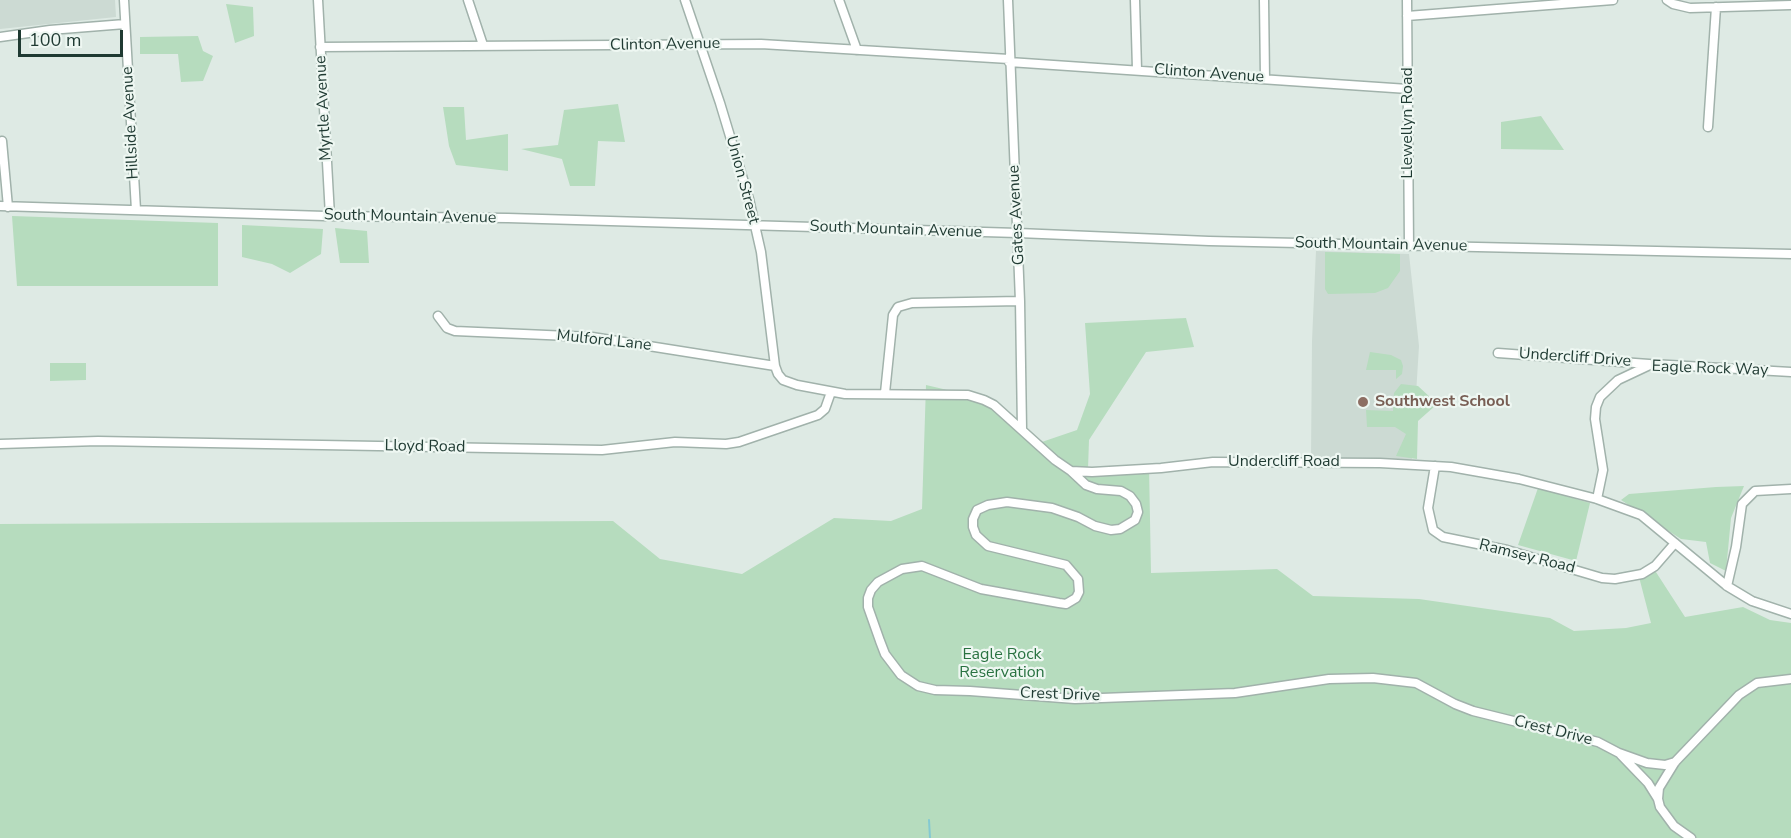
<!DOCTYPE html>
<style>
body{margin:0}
#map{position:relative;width:1791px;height:838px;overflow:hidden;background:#deeae4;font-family:"Nunito Sans",sans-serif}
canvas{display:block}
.scale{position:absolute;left:18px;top:30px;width:105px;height:27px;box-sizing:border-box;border:3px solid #1f3a32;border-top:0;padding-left:8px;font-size:18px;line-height:21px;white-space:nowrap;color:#1f3a32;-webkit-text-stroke:4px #eef7f2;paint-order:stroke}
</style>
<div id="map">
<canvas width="1791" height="838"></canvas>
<div class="scale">100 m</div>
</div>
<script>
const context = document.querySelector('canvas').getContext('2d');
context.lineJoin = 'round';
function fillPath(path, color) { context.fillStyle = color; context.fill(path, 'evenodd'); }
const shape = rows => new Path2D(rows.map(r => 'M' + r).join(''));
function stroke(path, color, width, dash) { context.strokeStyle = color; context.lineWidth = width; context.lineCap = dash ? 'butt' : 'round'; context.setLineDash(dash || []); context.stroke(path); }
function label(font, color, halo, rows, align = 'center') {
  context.font = font + ' "Nunito Sans",sans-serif'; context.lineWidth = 4.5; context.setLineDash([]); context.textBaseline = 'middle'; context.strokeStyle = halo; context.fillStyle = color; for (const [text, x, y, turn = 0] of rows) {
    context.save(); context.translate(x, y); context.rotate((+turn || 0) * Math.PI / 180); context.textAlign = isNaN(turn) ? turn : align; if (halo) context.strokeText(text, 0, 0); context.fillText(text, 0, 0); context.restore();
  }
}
const built = shape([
 [0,0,115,0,116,17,0,29],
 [1316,251,1409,254,1419,346,1412,459,1311,458,1312,341]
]);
const green = shape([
 [226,4,253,7,254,36,235,43],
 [198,36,203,51,213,56,203,81,181,82,178,54,140,54,140,37],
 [618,104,625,142,598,141,595,186,570,186,562,159,521,149,558,145,564,110],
 [443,107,464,107,466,140,508,134,508,171,456,165,449,146],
 [1541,116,1564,150,1501,149,1501,122],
 [12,216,218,223,218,286,17,286],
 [242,225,323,229,321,254,290,273,272,264,242,257],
 [335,228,367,231,369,263,340,263],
 [1325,252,1400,254,1400,271,1388,288,1375,293,1328,294,1325,289],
 [1186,318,1194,347,1146,352,1089,440,1088,469,1149,466,1151,573,1277,569,1313,596,1419,599,1550,618,1574,631,1626,628,1651,623,1639,577,1654,569,1685,617,1743,607,1770,620,1791,623,1791,838,0,838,0,524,613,521,660,559,742,574,834,518,891,521,922,509,926,385,986,399,1033,445,1077,430,1090,394,1085,323],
 [1370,352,1391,355,1401,360,1403,366,1402,374,1396,379,1396,370,1366,370],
 [50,363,86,363,86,380,50,381],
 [1401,384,1418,386,1431,398,1436,405,1418,421,1417,459,1396,456,1406,434,1395,427,1367,427,1366,410,1393,411,1394,393],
 [1744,486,1731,518,1726,571,1710,563,1706,542,1681,539,1621,500,1629,494,1716,487],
 [1538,488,1590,503,1576,561,1518,545]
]);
const stream = shape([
 [929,820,930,838]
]);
const minor = shape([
 [124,0,136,210],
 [318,0,330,216],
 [468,0,483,45],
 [685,0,720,103,749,199,761,252,775,366,778,374,783,380,797,385,845,394,968,395,984,400,994,405,1055,460,1071,471,1092,472,1161,468,1213,462,1380,463,1451,467,1519,479,1597,499,1641,515,1727,586,1752,601,1791,614],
 [839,0,857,50],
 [1008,0,1020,301,1022,429],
 [1135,0,1137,69],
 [1264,0,1265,78],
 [1407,0,1409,246],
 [1667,0,1673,4,1690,8,1791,5],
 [1407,16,1613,0],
 [0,37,50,30,125,24],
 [320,47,761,44,1009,59],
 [1009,62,1408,89],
 [1708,127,1716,7],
 [2,141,8,207],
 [0,206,325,216,508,218,1018,233,1209,241,1791,254],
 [438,316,447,328,455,331,592,337,775,366],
 [1498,353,1649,364],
 [885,393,893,315,898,307,912,303,1020,301],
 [0,444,98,441,602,450,675,442,726,444,739,442,818,415,825,409,831,392],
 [1435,466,1428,508,1433,530,1443,537,1507,550,1602,578,1615,579,1642,574,1655,566,1675,543],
 [1071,471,1086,485,1097,489,1121,491,1130,496,1136,504,1138,512,1135,520,1120,529,1111,530,1095,526,1078,517,1052,508,1007,502,988,505,977,510,973,519,973,527,976,535,988,546,1066,565,1078,579,1079,592,1076,598,1066,604,1059,603,981,589,922,566,902,569,878,582,871,590,868,598,868,607,880,641,885,654,901,675,918,686,935,690,970,691,1075,699,1235,693,1329,679,1373,678,1416,683,1455,704,1473,711,1598,742,1619,753,1647,763,1665,765,1675,762],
 [1597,499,1603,470,1595,419,1596,407,1600,397,1618,380,1652,364,1791,372],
 [1727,586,1736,547,1742,504,1755,491,1791,489],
 [1621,755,1648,783,1658,799,1660,807,1674,826,1691,838],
 [1658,799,1659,788,1675,762,1739,695,1757,683,1791,679]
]);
const markers = [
 [1363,402,6,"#8d6e63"]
];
const streetNames = [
 ["Clinton Avenue",665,45,-1],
 ["Clinton Avenue",1209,74,4],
 ["Myrtle Avenue",324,108,-93],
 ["Hillside Avenue",131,123,-93],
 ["Llewellyn Road",1408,123,-90],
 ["Union Street",742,180,75],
 ["Gates Avenue",1017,215,-93],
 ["South Mountain Avenue",410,217,1],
 ["South Mountain Avenue",896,230,2],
 ["South Mountain Avenue",1381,245,1],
 ["Mulford Lane",604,341,6],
 ["Undercliff Drive",1575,358,4],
 ["Eagle Rock Way",1710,369,2],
 ["Lloyd Road",425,447,1],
 ["Undercliff Road",1284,462],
 ["Ramsey Road",1527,557,14],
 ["Crest Drive",1060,695,2],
 ["Crest Drive",1553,731,14]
];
const educationNames = [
 ["Southwest School",1375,402]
];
const parkNames = [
 ["Eagle Rock",1002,655],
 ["Reservation",1002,673]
];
fillPath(built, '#ccdad3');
fillPath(green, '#b6dcbe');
stroke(stream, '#84c9d2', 2);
stroke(minor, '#a1b2ab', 11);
stroke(minor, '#fff', 8);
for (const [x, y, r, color] of markers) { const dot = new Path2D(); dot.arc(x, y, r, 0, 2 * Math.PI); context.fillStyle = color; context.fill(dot); stroke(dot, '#eef7f2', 2); }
label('16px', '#1f3a32', '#eef7f2', streetNames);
label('bold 16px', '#785e54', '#eef7f2', educationNames, 'left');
label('16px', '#297241', '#eef7f2', parkNames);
</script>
